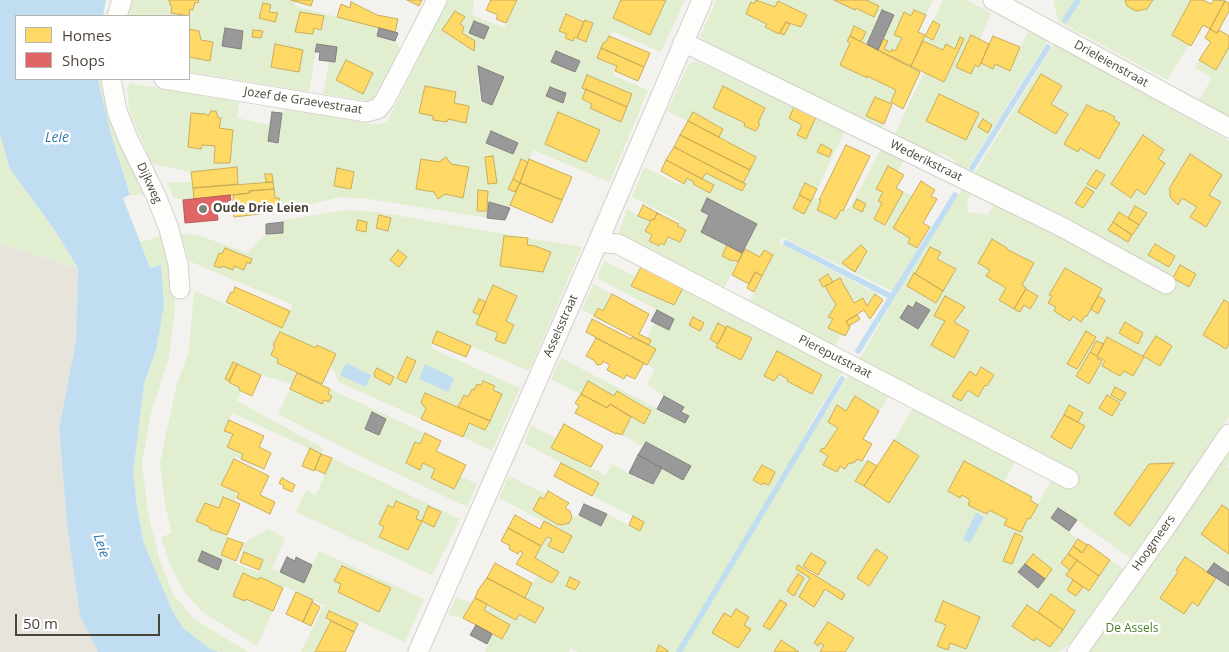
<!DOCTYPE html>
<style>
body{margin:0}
#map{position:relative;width:1229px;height:652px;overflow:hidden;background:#f4f2ee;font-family:"Open Sans",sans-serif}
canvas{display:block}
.legend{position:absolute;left:15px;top:15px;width:175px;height:65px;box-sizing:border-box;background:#fff;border:1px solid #b7b4b0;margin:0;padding:6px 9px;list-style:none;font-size:15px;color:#4b4439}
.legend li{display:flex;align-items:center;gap:10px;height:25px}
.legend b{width:25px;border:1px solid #b7b4b0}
.scale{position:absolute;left:15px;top:614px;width:145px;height:22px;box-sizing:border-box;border:2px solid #4b4439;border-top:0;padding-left:6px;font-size:15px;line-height:18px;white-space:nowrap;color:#4b4439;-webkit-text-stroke:4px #fff;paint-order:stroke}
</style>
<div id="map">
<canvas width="1229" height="652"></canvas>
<ul class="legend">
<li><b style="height:14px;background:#ffd966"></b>Homes</li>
<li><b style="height:14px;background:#e06666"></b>Shops</li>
</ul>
<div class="scale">50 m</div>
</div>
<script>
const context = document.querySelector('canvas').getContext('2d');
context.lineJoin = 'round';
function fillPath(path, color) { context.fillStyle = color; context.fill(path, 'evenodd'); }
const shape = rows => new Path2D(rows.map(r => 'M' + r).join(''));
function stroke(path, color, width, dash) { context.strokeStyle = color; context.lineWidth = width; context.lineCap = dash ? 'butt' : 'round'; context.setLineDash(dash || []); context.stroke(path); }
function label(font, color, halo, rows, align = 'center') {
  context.font = font + ' "Open Sans",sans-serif'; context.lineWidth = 5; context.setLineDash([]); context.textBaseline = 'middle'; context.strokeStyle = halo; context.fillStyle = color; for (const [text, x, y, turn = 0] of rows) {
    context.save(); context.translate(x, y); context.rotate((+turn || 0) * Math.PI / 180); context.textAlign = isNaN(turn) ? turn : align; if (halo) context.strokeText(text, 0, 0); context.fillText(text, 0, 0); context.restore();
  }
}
const residential = shape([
 [0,244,78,268,76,341,59,428,67,524,80,616,98,652,0,652]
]);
const green = shape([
 [133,0,169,0,170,5,189,16,190,9,193,10,195,2,198,3,199,0,291,0,296,2,295,6,379,28,377,36,395,41,402,51,376,99,367,101,323,94,329,61,335,62,336,47,317,44,309,92,189,72,189,57,210,61,213,42,201,40,199,31,189,29,189,16,128,16],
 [263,3,271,5,269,12,278,13,275,22,259,18],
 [300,12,324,16,321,30,314,28,313,34,296,32],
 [225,29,243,32,241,49,223,46],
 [275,44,303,50,299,72,271,67],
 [346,60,373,74,363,93,336,80],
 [449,0,474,0,472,15,504,28,517,0,621,0,613,18,650,35,666,0,685,0,661,52,612,31,606,42,604,42,598,58,617,66,613,75,648,90,610,182,533,150,528,162,521,159,508,189,515,192,510,208,489,202,488,191,479,191,477,211,487,211,487,218,369,199,341,197,277,212,276,209,281,208,279,198,275,198,272,174,265,174,266,182,238,184,236,167,191,172,152,164,130,113,127,89,130,83,239,102,237,118,270,125,268,141,278,143,282,113,287,109,379,125,387,122,433,29],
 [566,14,593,23,586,42,575,37,572,41,565,38,567,34,559,31],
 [474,21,489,27,484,39,469,33],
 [556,51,580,61,575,72,552,61],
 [477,65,503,77,491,105,480,101],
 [587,75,632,94,621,121,582,99,586,89,582,88],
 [425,86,455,92,454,103,469,106,466,123,448,119,447,122,433,120,433,116,419,113],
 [550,87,566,93,562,103,547,95],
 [211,111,216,112,218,118,221,118,219,128,233,130,230,163,214,163,215,146,202,145,201,149,188,147,191,113,208,116],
 [558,112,600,130,586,161,545,144],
 [491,131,518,143,513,154,486,143],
 [493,156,497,183,488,184,485,158],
 [421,159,439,162,463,197,445,194,438,199,434,192,416,189],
 [337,169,354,172,351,189,334,186],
 [716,0,756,0,754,4,751,3,746,14,767,24,766,27,784,35,790,24,801,26,807,15,778,1,775,7,759,0,933,0,926,15,914,10,911,16,904,13,894,34,902,38,895,51,892,49,891,52,884,49,888,41,883,39,882,10,867,44,861,42,866,32,854,26,847,41,850,43,840,65,866,78,867,76,896,90,890,103,875,97,867,116,884,124,882,129,716,50,700,36],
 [943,0,967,0,991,13,980,40,971,36,956,67,975,65,979,67,981,63,993,69,995,64,1010,71,1028,31,1048,40,966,171,957,166,955,161,942,153,934,155,894,136,924,72,944,82,964,39,960,37,955,49,946,44,943,50,923,41,925,36,933,40,940,25,933,21],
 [939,94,966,140,926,121],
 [1053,0,1125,0,1127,6,1136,11,1147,9,1153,0,1191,0,1172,34,1189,45,1167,80,1058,21],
 [1054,44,1229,141,1229,303,1224,300,1203,335,1225,349,1229,344,1229,417,1133,560,1058,507,1051,518,1078,539,1061,563,1070,570,1066,575,1073,580,1067,590,1076,596,1083,587,1089,591,1110,560,1125,570,1093,612,1076,639,1059,652,845,652,854,638,829,622,814,643,817,646,819,643,824,645,820,652,799,652,781,641,774,652,668,652,668,650,659,646,656,652,578,652,571,648,569,652,485,652,492,634,502,639,510,625,484,610,487,604,516,620,519,614,536,623,544,608,525,598,537,575,552,583,559,572,535,558,547,537,552,539,549,545,572,536,499,498,509,476,546,494,544,499,540,497,533,510,557,524,562,525,569,523,572,517,579,515,601,525,607,514,640,531,644,522,592,496,599,483,524,443,531,425,556,439,551,448,606,475,612,464,642,481,643,479,653,484,662,468,691,466,646,442,643,447,622,435,631,417,644,423,651,411,639,404,639,403,617,391,614,396,588,381,581,394,551,379,561,358,685,423,689,417,681,412,684,406,664,396,647,384,655,369,647,365,656,349,649,345,651,340,647,338,655,323,669,330,674,319,597,278,604,261,636,277,632,286,651,296,652,294,674,305,683,288,843,371,807,429,813,433,850,373,890,395,879,411,855,396,846,411,837,406,828,422,838,428,824,449,822,448,820,451,828,456,824,465,836,472,840,466,845,468,848,464,857,459,862,461,868,461,855,481,889,502,919,456,894,440,914,406,1016,460,1004,482,964,461,948,491,960,497,962,495,970,500,968,505,987,514,989,510,1007,519,1005,525,1014,529,1028,518,1030,519,1052,478,859,360,900,288,963,188,972,193,967,201,968,212,988,215,994,204,974,174],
 [1041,74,1061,86,1051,104,1068,114,1056,134,1050,131,1018,112],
 [1087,105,1101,112,1102,110,1115,117,1114,120,1120,123,1080,148,1077,152,1064,144],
 [1143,136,1164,150,1158,159,1157,176,1145,195,1137,189,1131,197,1111,183],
 [1190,154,1221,175,1209,195,1221,203,1206,227,1190,217,1197,207,1182,198,1178,204,1170,197,1170,190,1169,188],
 [1096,170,1105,175,1096,189,1087,184],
 [1086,187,1094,193,1083,208,1075,203],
 [1154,244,1175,256,1169,267,1148,255],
 [930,247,941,252,937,259,956,269,936,303,907,286,914,274,915,274],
 [1180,266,1196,274,1189,287,1173,278],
 [916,302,930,310,918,329,900,318,908,305,913,308],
 [1125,323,1143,333,1137,344,1119,333],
 [718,324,726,328,728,326,752,339,741,359,710,339],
 [1156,336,1172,346,1160,366,1143,356],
 [1108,337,1144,357,1133,376,1124,371,1120,376,1102,366,1105,361,1102,361,1089,383,1076,376,1096,341,1104,344],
 [777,351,822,375,812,394,787,381,788,379,779,374,774,381,764,375],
 [981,367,994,375,987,386,985,385,978,396,968,390,961,401,953,395,969,372,976,376],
 [1174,463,1130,526,1114,515,1149,464],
 [762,465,775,472,769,485,763,483,761,485,753,480],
 [1015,534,1023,537,1011,564,1003,560],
 [876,549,888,557,869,586,857,578],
 [811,553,826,562,815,576,845,594,842,599,825,589,814,606,799,597,810,578,796,569,798,566,802,568],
 [1033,554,1052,569,1045,579,1018,572],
 [798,574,804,578,793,595,787,591],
 [1051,595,1075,611,1050,647,1036,638,1013,626,1027,605,1038,612],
 [943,602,980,617,966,649,950,643,947,650,938,646,946,625,935,621],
 [731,617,750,630,738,648,713,633],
 [1229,47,1229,117,1199,100,1212,78,1195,68,1199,60,1216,70],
 [695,61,794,107,789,118,802,125,797,135,805,139,816,117,845,131,817,189,799,195,804,214,813,197,821,200,817,210,836,219,841,210,843,211,850,207,881,149,904,160,898,172,888,167,876,188,883,192,878,201,882,203,874,219,885,225,903,192,913,195,893,228,910,238,908,243,918,249,892,291,782,237,779,243,876,293,867,306,862,299,854,303,840,278,833,282,828,274,819,280,823,287,825,286,836,305,828,317,833,319,828,328,841,334,834,349,749,303,773,255,764,250,760,257,744,248,756,223,707,198,701,210,709,215,701,232,727,245,722,256,732,261,734,260,738,262,723,290,623,238,619,233,627,209,650,221,646,231,652,235,649,241,659,246,661,243,664,245,668,237,680,242,685,231,677,226,679,221,632,197,644,167,682,186,687,178,694,182,693,184,702,179,706,173,742,191,746,184,743,183,756,157,719,137,723,128,693,112,688,121,667,111,688,65],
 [723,86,765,108,758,123,760,125,756,131,744,126,745,123,713,108],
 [98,79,104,79,113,122,143,194,130,195,111,134],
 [0,134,10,169,54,229,78,268,0,244],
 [167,182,192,182,194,199,183,200,173,197],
 [347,210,377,212,582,247,529,371,438,332,432,343,431,348,520,388,492,451,463,437,469,423,486,430,501,394,493,390,494,386,483,381,481,386,477,384,474,390,471,389,468,397,464,395,458,407,425,393,421,402,426,409,421,419,339,382,331,365,336,354,318,345,316,348,280,332,273,345,275,346,271,355,278,359,277,363,297,373,292,384,261,375,233,362,226,379,240,388,239,390,241,391,237,401,323,448,321,454,232,413,224,430,233,434,227,446,243,454,241,459,235,456,222,485,239,493,235,502,223,497,219,508,205,503,196,521,210,527,210,529,227,535,228,538,220,556,259,573,263,560,240,550,243,543,269,529,285,538,272,569,304,583,319,551,424,599,405,642,359,621,358,624,329,611,326,618,331,621,315,652,301,652,324,605,284,586,283,588,260,577,258,580,243,573,233,596,244,601,246,599,273,611,257,646,202,612,184,591,170,565,161,537,172,533,165,505,160,463,176,387,189,351,194,291,282,328,293,305,189,261,180,234,198,235,247,253,266,234,283,233,283,222,285,220],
 [379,215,391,218,388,231,376,228],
 [504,236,528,238,527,245,535,246,551,252,543,271,501,266],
 [493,286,517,296,506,321,514,325,505,344,495,340,498,333,477,324,480,315,473,312,479,300,486,302],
 [407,357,416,361,406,383,397,378],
 [377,368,394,377,390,385,375,377,374,373],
 [203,551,222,561,218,570,198,561],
 [165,235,172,270,175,311,169,357,151,413,142,463,148,513,159,558,173,594,194,619,248,652,220,652,210,649,183,628,173,612,144,544,137,507,133,472,135,446,144,384,156,350,161,265,150,268,140,242],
 [593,284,612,294,603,311,598,308,594,316,582,310],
 [290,389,322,404,324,400,329,402,331,396,328,394,330,389,425,433,420,444,415,442,406,463,420,469,423,463,435,469,431,479,454,489,460,476,477,484,467,507,354,453,278,414],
 [372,413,386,419,379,435,365,428],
 [1229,451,1229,463,1227,467,1229,468,1229,510,1221,505,1201,533,1229,554,1229,573,1214,563,1207,572,1185,557,1176,570,1192,602,1198,605,1216,578,1229,586,1229,652,1086,652,1126,600,1176,530],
 [332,458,460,519,432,575,296,512,306,490,316,495],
 [396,501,416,519,421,522,408,550,379,537,384,527,379,524,387,506,393,508],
 [428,506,441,512,434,527,422,521],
 [456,597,471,603,463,618,448,615]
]);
const water = shape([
 [0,0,106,0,103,16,16,16,16,79,98,79,111,134,130,195,123,198,150,268,161,265,164,305,156,350,144,384,133,472,137,507,144,544,173,612,183,628,210,649,219,652,98,652,80,616,67,524,59,428,76,341,78,268,54,229,10,169,0,134],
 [346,363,371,375,366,387,340,375],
 [425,364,454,378,448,392,419,379],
 [976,513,984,517,970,543,963,539]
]);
const homes = shape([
 [169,0,199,0,198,3,195,2,193,10,190,9,189,16,171,13,172,6,170,5,169,0],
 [291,0,313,0,311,6,291,0],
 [407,0,422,0,419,6,407,0],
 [491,0,517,0,506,23,496,19,498,15,486,10,491,0],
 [621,0,666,0,650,35,613,18,621,0],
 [756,0,775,7,778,1,807,15,801,27,786,22,779,34,765,27,767,24,746,14,751,2,754,4,756,0],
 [834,0,866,0,879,6,874,17,856,8,855,10,834,0],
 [1125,0,1153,0,1147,9,1136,11,1127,6,1125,0],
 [1191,0,1203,0,1211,4,1214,0,1225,1,1210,29,1203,25,1191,46,1172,35,1191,0],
 [1225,1,1229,3,1229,11,1217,33,1210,29,1225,1],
 [351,2,377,15,398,19,395,32,337,17,341,4,350,8,351,2],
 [263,3,271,5,269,12,278,13,275,22,259,18,263,3],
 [914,10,926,15,918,32,925,35,911,66,878,50,883,39,888,41,884,49,891,52,892,49,895,51,902,38,894,35,904,12,911,16,914,10],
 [455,11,465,17,460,24,464,27,462,33,475,41,474,51,442,30,455,11],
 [300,12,324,16,321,30,314,28,313,34,295,32,300,12],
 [566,14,584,22,577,38,575,37,573,41,565,38,567,34,559,31,566,14],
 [585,20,593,23,586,42,577,38,585,20],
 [933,21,940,25,933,40,925,36,933,21],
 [786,22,790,24,784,35,780,33,786,22],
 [854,26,866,32,861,42,850,36,854,26],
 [189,29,199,31,201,40,213,42,210,61,189,57,189,29],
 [1210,29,1217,33,1219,30,1229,36,1229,47,1216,70,1199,60,1211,42,1205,38,1210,29],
 [253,30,263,31,261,38,252,37,253,30],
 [971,35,989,44,979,67,975,65,971,74,956,67,971,35],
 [609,36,650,53,644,67,601,48,604,42,606,42,609,36],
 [850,36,920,72,903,109,891,102,896,90,867,76,867,78,840,65,850,43,847,41,850,36],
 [993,36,1020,47,1010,71,995,64,993,69,981,63,993,36],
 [960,37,964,39,944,82,911,66,923,41,943,50,946,44,955,49,960,37],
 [275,44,303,50,299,72,271,67,275,44],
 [601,48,644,67,638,81,615,71,617,66,597,58,601,48],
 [346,60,373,73,363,94,336,80,346,60],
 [1041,74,1062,86,1051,104,1068,114,1056,134,1018,112,1041,74],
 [587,75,632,94,627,107,582,88,587,75],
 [425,86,456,92,454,103,469,106,466,123,448,119,447,122,433,120,433,116,419,113,425,86],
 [723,86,765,108,758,123,760,124,756,131,744,126,745,123,713,108,723,86],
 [586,89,627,107,621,122,590,108,592,104,582,99,586,89],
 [939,94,979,113,966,140,926,121,939,94],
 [875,97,892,104,884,124,866,116,875,97],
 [1087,105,1101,112,1102,110,1115,117,1114,120,1120,123,1099,159,1080,148,1078,152,1064,144,1087,105],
 [794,107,816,117,806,139,797,135,802,125,789,118,794,107],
 [211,111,216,111,218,118,221,118,219,128,233,130,230,163,214,163,215,146,202,145,201,149,188,147,191,113,206,114,208,116,211,111],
 [558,112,600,130,586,162,545,144,558,112],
 [693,112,723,129,719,137,688,121,693,112],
 [983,119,992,125,988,133,978,127,983,119],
 [688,121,756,157,750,170,680,135,688,121],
 [680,135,750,170,743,183,674,147,680,135],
 [1143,135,1164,150,1158,159,1165,163,1145,195,1137,189,1131,198,1111,184,1143,135],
 [821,144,832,150,829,157,817,152,821,144],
 [846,145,870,156,843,211,841,210,836,219,817,210,821,200,819,200,846,145],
 [674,147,746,184,742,191,706,173,702,179,666,160,674,147],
 [1190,154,1222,175,1209,195,1221,202,1206,227,1190,217,1197,207,1182,198,1178,205,1170,197,1170,190,1169,189,1190,154],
 [493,156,497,183,488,184,485,157,493,156],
 [446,157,451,164,469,167,463,198,445,194,438,199,434,192,416,189,421,159,439,162,446,157],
 [521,159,528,162,520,183,513,179,521,159],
 [529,159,572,177,562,200,520,183,529,159],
 [666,160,714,185,710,193,693,184,694,182,687,178,684,184,661,171,666,160],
 [888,166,904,175,896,188,903,192,885,225,874,219,882,203,878,201,883,192,876,189,888,166],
 [237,167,238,184,193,188,191,172,237,167],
 [337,168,354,172,351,189,334,186,337,168],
 [1096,170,1105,175,1096,189,1087,184,1096,170],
 [265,174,272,174,273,182,266,182,265,174],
 [513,179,520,183,515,192,508,189,513,179],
 [921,181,935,190,931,196,937,199,923,223,930,227,917,248,908,243,910,238,893,228,921,181],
 [273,182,274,189,249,191,250,193,194,199,193,188,273,182],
 [520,183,562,200,552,223,510,205,520,183],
 [805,183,817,189,811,201,799,195,805,183],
 [1086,187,1094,192,1083,208,1075,203,1086,187],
 [274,189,275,198,279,198,281,208,276,209,277,212,234,217,233,195,250,193,249,191,274,189],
 [478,190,488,191,487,211,477,211,478,190],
 [800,195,811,201,804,214,793,208,800,195],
 [857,199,866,204,862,212,853,207,857,199],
 [643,205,659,214,657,213,654,220,652,219,650,221,638,216,643,205],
 [1135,206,1147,213,1139,225,1128,218,1135,206],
 [1119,212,1139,225,1132,235,1113,222,1119,212],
 [657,213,679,224,677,226,686,230,680,242,668,237,664,245,661,243,659,246,649,241,652,235,645,231,652,219,654,220,657,213],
 [379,215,391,218,388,231,376,228,379,215],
 [358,220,367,222,366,232,356,230,358,220],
 [1113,222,1132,235,1128,242,1108,230,1113,222],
 [504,236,528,238,527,245,535,246,551,252,543,272,500,266,504,236],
 [992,239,1007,248,1006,249,1034,263,1022,285,1026,288,1014,309,999,300,1006,288,986,276,990,270,978,263,992,239],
 [1155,244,1175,256,1169,267,1148,255,1155,244],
 [727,245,742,253,738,262,734,260,732,261,722,256,727,245],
 [861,245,867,251,855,272,842,263,861,245],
 [930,247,941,252,937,259,956,269,943,291,915,274,930,247],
 [225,248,252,259,250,264,247,262,244,270,234,266,233,270,222,266,221,268,214,266,219,253,222,254,225,248],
 [745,249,760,257,764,250,773,255,762,276,755,272,749,284,732,275,745,249],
 [398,250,407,257,399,267,390,260,398,250],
 [1180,265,1196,274,1189,287,1173,278,1180,265],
 [641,267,683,288,674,305,631,286,641,267],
 [1065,268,1102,289,1087,316,1085,316,1081,322,1073,316,1070,321,1054,311,1056,307,1048,303,1052,296,1049,295,1065,268],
 [755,272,762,276,754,292,747,288,755,272],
 [914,273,943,291,936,303,907,286,914,273],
 [828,274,833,282,823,287,819,280,828,274],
 [840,278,854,303,863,298,867,306,875,294,883,300,870,319,864,310,846,321,850,327,845,336,828,328,833,319,828,317,836,305,825,286,840,278],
 [493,285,517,296,506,321,514,325,505,344,495,340,498,333,476,324,493,285],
 [235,287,290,311,282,328,226,302,231,292,233,293,235,287],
 [1026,289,1038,296,1030,309,1024,305,1020,312,1014,309,1026,289],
 [612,294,649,314,639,334,651,340,649,345,594,316,598,308,603,311,612,294],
 [945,296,965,307,954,322,969,331,954,358,931,345,945,321,934,316,945,296],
 [1098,296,1105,300,1098,314,1091,309,1098,296],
 [479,299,486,302,480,315,473,312,479,299],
 [1224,300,1229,303,1229,344,1226,349,1203,335,1224,300],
 [857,315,860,319,849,326,846,321,857,315],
 [693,317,704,323,700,331,689,325,693,317],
 [592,319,631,339,632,337,656,349,647,365,586,332,592,319],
 [1125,322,1143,333,1138,344,1119,333,1125,322],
 [718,323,726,328,718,344,710,339,718,323],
 [727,326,752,338,741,360,716,347,727,326],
 [437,331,471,346,466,357,432,343,437,331],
 [1086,331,1096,337,1077,369,1067,364,1086,331],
 [280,332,316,348,317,345,336,354,322,384,277,363,278,359,271,355,275,346,273,345,280,332],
 [1156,336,1172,346,1160,366,1143,356,1156,336],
 [1107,337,1144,357,1133,376,1124,371,1120,376,1102,366,1105,361,1098,357,1097,358,1102,361,1089,384,1076,376,1090,352,1097,356,1107,337],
 [596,338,644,363,635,379,626,375,624,379,607,370,610,365,603,361,602,364,597,365,595,361,586,356,596,338],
 [1096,341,1104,344,1097,356,1090,352,1096,341],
 [777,351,822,375,812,394,787,381,788,379,779,374,774,381,764,376,777,351],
 [407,357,416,361,406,383,397,378,407,357],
 [233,362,237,364,229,381,225,379,233,362],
 [237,364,261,375,252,396,239,390,240,388,229,382,237,364],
 [981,367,994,375,987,386,985,385,978,397,968,390,961,401,952,396,970,371,976,376,981,367],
 [377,368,394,377,390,385,375,377,374,373,377,368],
 [297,373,330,389,328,394,332,396,329,402,324,400,322,404,290,389,297,373],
 [483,381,495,386,493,390,502,394,490,421,458,407,464,395,468,397,472,389,474,390,477,384,481,386,483,381],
 [588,381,614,396,617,391,651,411,644,424,610,404,607,408,581,394,588,381],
 [1115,387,1126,393,1121,401,1111,395,1115,387],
 [425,393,490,421,485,430,469,423,463,437,421,419,426,409,421,402,425,393],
 [581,394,607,408,610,404,631,417,622,435,616,433,616,434,575,413,579,406,575,403,581,394],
 [1107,395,1120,403,1112,416,1099,408,1107,395],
 [855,396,879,411,863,439,872,444,862,461,857,459,855,462,848,464,845,469,840,466,837,472,823,465,828,456,820,451,822,448,824,449,838,428,828,422,837,405,846,411,855,396],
 [1069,405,1083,413,1078,422,1064,415,1069,405],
 [1064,415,1085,426,1071,449,1051,437,1064,415],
 [229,420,264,436,259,447,271,453,264,469,241,459,243,454,227,447,233,434,224,431,229,420],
 [564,424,603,446,591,467,551,448,564,424],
 [425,433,441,441,436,451,466,465,454,489,431,478,435,469,423,463,420,470,406,463,415,442,420,444,425,433],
 [894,440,919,456,889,503,864,486,894,440],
 [310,448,321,454,314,471,302,466,310,448],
 [321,454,332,458,325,474,315,469,321,454],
 [234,459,269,476,260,495,275,502,270,514,237,498,239,493,221,485,234,459],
 [868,461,877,466,864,486,855,481,868,461],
 [964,461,1032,497,1030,500,1038,505,1030,519,1028,518,1021,532,1004,525,1007,519,989,510,987,514,968,505,970,500,962,495,960,498,948,491,964,461],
 [561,463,599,483,592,496,554,476,561,463],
 [1174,463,1130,526,1114,514,1149,464,1174,463],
 [762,465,775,472,769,485,763,483,762,485,753,480,762,465],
 [282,478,295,485,292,492,283,488,284,486,279,483,282,478],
 [548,491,569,503,565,508,570,511,572,517,569,523,562,525,557,524,533,510,540,497,544,499,548,491],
 [223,497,240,504,227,535,210,529,210,527,196,521,205,503,219,508,223,497],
 [396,501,419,511,416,519,422,521,408,550,379,537,384,527,379,524,388,505,393,508,396,501],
 [1222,505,1229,510,1229,554,1201,534,1222,505],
 [428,506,441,512,434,527,422,521,428,506],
 [515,515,540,529,544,521,572,536,563,553,548,546,552,539,547,537,541,546,508,528,515,515],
 [633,516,644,522,640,531,629,525,633,516],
 [508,528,541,546,535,558,559,572,552,583,516,564,523,553,520,551,518,554,509,549,510,546,501,541,508,528],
 [1015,533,1023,537,1012,564,1003,561,1015,533],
 [228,538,243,543,236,561,221,555,228,538],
 [1078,539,1087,545,1082,553,1073,546,1078,539],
 [1088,544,1110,560,1099,576,1068,554,1073,546,1082,553,1088,544],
 [876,549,888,557,869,586,857,578,876,549],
 [244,552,263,560,259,570,240,562,244,552],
 [811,553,826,562,818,575,803,566,811,553],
 [1033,554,1052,569,1045,579,1025,564,1033,554],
 [1068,554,1077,560,1070,570,1061,563,1068,554],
 [1185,557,1216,578,1198,606,1192,602,1184,614,1160,598,1178,572,1176,570,1185,557],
 [1077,560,1099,576,1089,591,1066,575,1077,560],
 [495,563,532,583,525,598,487,578,495,563],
 [798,565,845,594,842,600,825,589,814,607,799,597,810,578,796,569,798,565],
 [342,566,391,588,379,612,338,592,341,584,334,581,342,566],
 [243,573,258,580,260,577,283,588,273,611,246,599,245,601,233,596,243,573],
 [798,574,804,578,794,596,787,591,798,574],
 [570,577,580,582,575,590,566,586,570,577],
 [487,578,544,608,535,623,519,614,516,620,475,598,478,590,487,578],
 [1073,580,1083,587,1076,596,1067,590,1073,580],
 [296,592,313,600,303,622,286,614,296,592],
 [1051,594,1075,611,1063,630,1038,612,1051,594],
 [475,598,487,604,484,610,510,625,502,639,463,618,475,598],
 [780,600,787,604,770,630,763,626,780,600],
 [943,601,980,617,966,649,950,643,948,650,937,646,946,625,935,621,943,601],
 [312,602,320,607,311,626,303,622,312,602],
 [1027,605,1063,630,1050,647,1036,638,1034,641,1012,626,1027,605],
 [736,609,749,617,744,625,751,629,738,648,712,633,724,613,731,617,736,609],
 [329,611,358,624,354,632,326,618,329,611],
 [331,621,354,632,345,652,315,652,331,621],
 [828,622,854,638,845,652,820,652,824,645,819,643,818,646,814,643,828,622],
 [781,640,799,652,774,652,781,640],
 [659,645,668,651,668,652,656,652,659,645]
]);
const shops = shape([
 [230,195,231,200,227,201,228,204,222,205,222,212,217,213,218,220,185,223,183,200,230,195]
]);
const industry = shape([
 [882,10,894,15,878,50,867,44,882,10],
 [474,21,489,27,484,39,469,33,474,21],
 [225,28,243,31,241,49,222,46,225,28],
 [379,28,398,33,395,41,377,36,379,28],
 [317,44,337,47,335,62,319,60,320,52,315,52,317,44],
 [556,51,580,61,575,72,551,62,556,51],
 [478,66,504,77,492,105,482,101,478,66],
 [550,87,566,93,563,103,546,96,550,87],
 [272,112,282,113,278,143,268,141,272,112],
 [491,131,518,143,513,154,486,143,491,131],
 [707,198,757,224,742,253,701,232,709,215,701,211,707,198],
 [489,202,510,208,505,220,487,218,489,202],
 [283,222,283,233,266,234,266,224,283,222],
 [916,302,930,310,918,329,900,318,908,305,913,308,916,302],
 [657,310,674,319,669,330,651,321,657,310],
 [664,396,684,407,681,412,689,416,685,423,657,409,664,396],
 [372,412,386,419,379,435,365,429,372,412],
 [646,442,691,466,683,480,638,455,646,442],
 [638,455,662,468,653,484,629,473,638,455],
 [584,504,607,514,601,526,579,515,584,504],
 [1058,508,1077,520,1069,531,1051,518,1058,508],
 [202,551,222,560,218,570,198,561,202,551],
 [287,557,295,561,296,557,312,565,304,583,280,572,287,557],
 [1214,563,1229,573,1229,586,1207,572,1214,563],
 [1025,564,1045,579,1038,588,1018,572,1025,564],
 [476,625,492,634,487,644,470,635,476,625]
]);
const stream = shape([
 [1065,20,1078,0],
 [972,168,1048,47],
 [786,243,892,297],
 [858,351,955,195],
 [679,652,842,379]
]);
const minor = shape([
 [993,0,1229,128],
 [117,16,122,0],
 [683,42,1062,227,1166,284],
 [111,79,117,111,129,141,156,196,169,229,178,264,180,289],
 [164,79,366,112,378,109,385,100,437,0],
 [598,242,618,244,1069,479],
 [418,652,598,242,702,0],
 [1077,652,1166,527,1229,434]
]);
const markers = [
 [203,209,5,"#868178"]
];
const streetNames = [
 ["Drieleienstraat",1111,64,29],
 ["Jozef de Graevestraat",303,101,9],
 ["Wederikstraat",926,161,26],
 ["Dijkweg",149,183,65],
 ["Asselsstraat",561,326,-66],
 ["Piereputstraat",835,357,27],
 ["Hoogmeers",1154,543,-55]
];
const poiNames = [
 ["Oude Drie Leien",213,209]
];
const parkNames = [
 ["De Assels",1132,629]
];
const waterNames = [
 ["Leie",57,138],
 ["Leie",101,546,72]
];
fillPath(residential, '#e7e4dc');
fillPath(green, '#e1eecf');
fillPath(water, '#c0ddf1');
fillPath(homes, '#ffd966');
stroke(homes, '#c9ac58', 1);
fillPath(shops, '#e06666');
stroke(shops, '#b35c58', 1);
fillPath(industry, '#999');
stroke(industry, '#82807c', 1);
stroke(stream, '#c0ddf1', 5.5);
stroke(minor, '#d2d0cb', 21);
stroke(minor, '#fdfdfc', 19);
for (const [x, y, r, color] of markers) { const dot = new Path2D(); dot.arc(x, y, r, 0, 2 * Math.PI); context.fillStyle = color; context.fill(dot); stroke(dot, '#fff', 2); }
label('12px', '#4b4439', '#fff', streetNames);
label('bold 12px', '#4b4439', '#fff', poiNames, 'left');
label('12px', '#4a7f2a', '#fff', parkNames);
label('italic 14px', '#2e7ab2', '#fff', waterNames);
</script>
